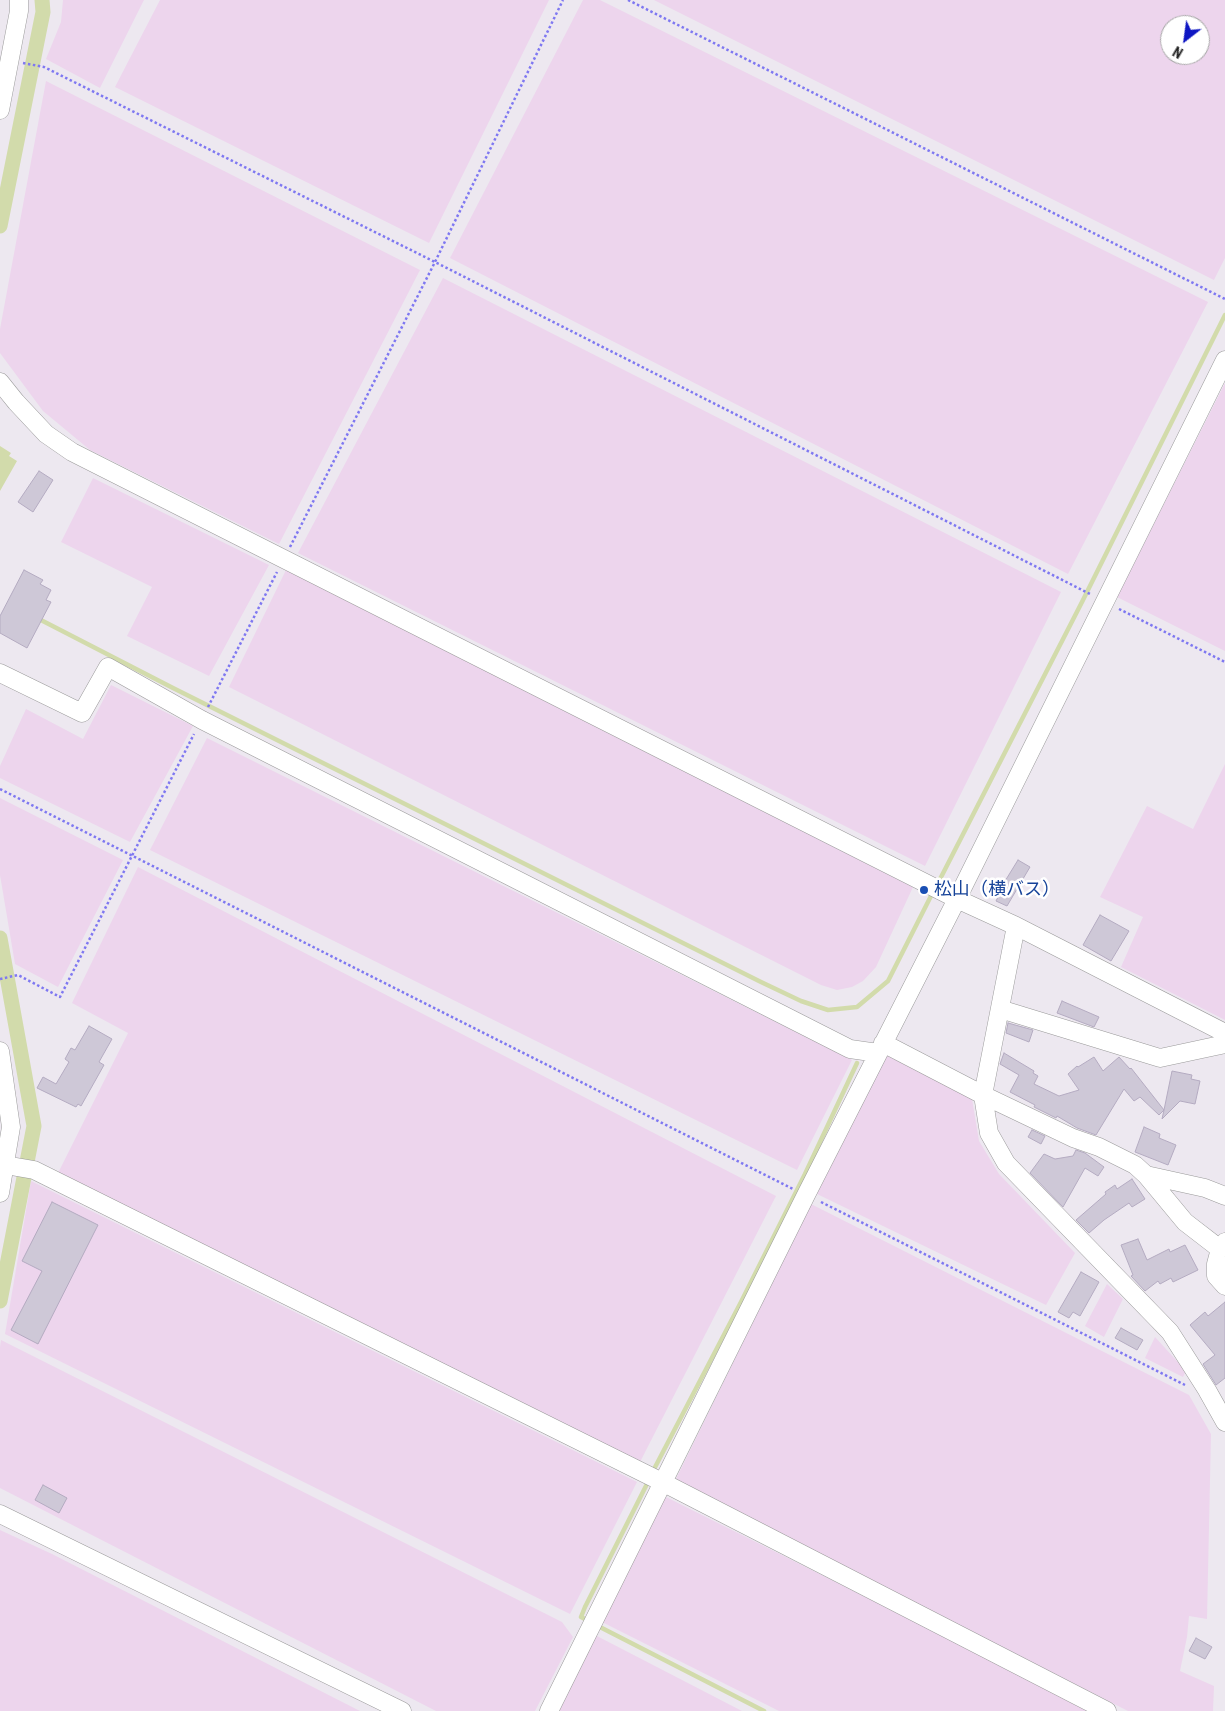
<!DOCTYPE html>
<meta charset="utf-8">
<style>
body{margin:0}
#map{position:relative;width:1225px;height:1711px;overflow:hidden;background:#ede8f0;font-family:"Roboto Condensed",sans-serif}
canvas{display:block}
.north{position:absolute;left:1160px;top:15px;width:50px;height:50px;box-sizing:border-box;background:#fff;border:1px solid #a6a6a6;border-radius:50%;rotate:210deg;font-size:14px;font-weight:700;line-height:20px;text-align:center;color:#202020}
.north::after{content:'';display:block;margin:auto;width:18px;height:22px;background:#0e16c3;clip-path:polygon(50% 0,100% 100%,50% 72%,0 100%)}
</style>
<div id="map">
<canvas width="1225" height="1711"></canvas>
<div class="north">N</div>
</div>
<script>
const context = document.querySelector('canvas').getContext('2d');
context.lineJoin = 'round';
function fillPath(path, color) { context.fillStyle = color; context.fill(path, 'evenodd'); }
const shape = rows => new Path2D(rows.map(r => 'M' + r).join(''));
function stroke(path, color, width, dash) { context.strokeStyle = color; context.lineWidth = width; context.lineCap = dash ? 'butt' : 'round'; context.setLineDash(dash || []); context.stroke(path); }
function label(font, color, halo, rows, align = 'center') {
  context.font = font + ' "Roboto Condensed","Noto Sans JP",sans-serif'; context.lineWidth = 5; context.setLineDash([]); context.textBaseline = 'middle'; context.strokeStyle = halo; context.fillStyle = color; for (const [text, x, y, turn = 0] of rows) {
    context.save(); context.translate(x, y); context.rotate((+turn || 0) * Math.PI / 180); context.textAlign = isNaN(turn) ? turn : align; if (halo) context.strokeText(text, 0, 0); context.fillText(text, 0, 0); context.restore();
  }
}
const farmland = shape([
 [63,0,144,0,100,88,46,59,61,22],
 [160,0,549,0,429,243,115,87],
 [583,0,600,0,1208,302,1068,574,450,258],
 [654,0,1225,0,1225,258,1214,280],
 [1170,25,1200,25,1200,55,1170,55],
 [46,81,420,270,279,544,90,450,43,411,0,353,0,329],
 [443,278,1061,592,925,866,298,553],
 [1225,383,1225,651,1117,597],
 [93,478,269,565,209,676,127,636,152,587,61,542],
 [286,570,913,887,876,967,863,981,852,987,837,990,821,985,229,687],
 [111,685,193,726,130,842,0,778,0,766,26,709,83,739],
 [207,738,852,1060,797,1170,150,850],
 [1225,764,1225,1020,1121,967,1143,917,1100,897,1147,806,1193,829],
 [0,798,123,860,58,987,15,964,0,875],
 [138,867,776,1196,639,1464,58,1173,128,1033,72,1003],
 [886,1055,972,1099,979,1141,999,1174,1075,1253,1046,1305,817,1194],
 [31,1181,637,1482,570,1614,5,1334],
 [811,1204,1189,1395,1211,1434,1207,1619,1189,1616,1187,1637,1180,1671,1214,1686,1213,1711,1128,1711,675,1481],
 [1107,1284,1123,1299,1104,1337,1085,1326],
 [1155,1337,1186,1371,1183,1377,1145,1358],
 [1,1340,562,1622,573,1637,535,1711,436,1711,0,1488,0,1347],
 [664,1496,1093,1711,779,1711,602,1622],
 [0,1530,52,1554,360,1711,0,1711],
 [595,1635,742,1711,559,1711]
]);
const water = shape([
 [0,446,11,453,9,456,17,461,0,491]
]);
const stream = shape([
 [37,618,173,688,761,982,801,1001,828,1010,857,1007,888,981,933,892],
 [937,885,1082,602,1225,315],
 [652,1473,741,1302,805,1174,857,1063],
 [589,1621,581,1617,585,1607,649,1480],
 [596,1625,764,1711]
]);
const canal = shape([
 [0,226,43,12,42,0],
 [0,938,34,1126,0,1301]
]);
const building = shape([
 [39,471,53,480,33,512,18,502,39,471],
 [24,570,43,580,40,584,51,590,46,600,51,602,27,648,0,633,0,616,24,570],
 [1018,860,1030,867,1007,906,996,901,1003,887,1002,886,1018,860],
 [1100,915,1129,931,1111,961,1083,945,1100,915],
 [1062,1001,1099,1017,1094,1027,1057,1013,1062,1001],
 [1008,1023,1033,1030,1029,1042,1006,1033,1008,1023],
 [89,1026,112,1039,99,1062,104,1065,81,1106,78,1104,76,1107,37,1088,43,1077,56,1084,69,1062,65,1059,71,1048,75,1050,89,1026],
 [1004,1053,1034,1071,1033,1073,1038,1076,1034,1084,1059,1096,1079,1090,1068,1074,1077,1066,1078,1067,1094,1057,1103,1071,1119,1057,1130,1069,1131,1068,1164,1110,1172,1071,1192,1075,1191,1079,1200,1081,1195,1104,1180,1101,1162,1119,1164,1110,1159,1115,1140,1097,1134,1101,1124,1089,1096,1135,1077,1128,1057,1116,1056,1118,1034,1107,1035,1105,1010,1092,1019,1075,1000,1064,1004,1053],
 [1144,1127,1160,1134,1159,1138,1176,1145,1168,1165,1135,1152,1144,1127],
 [1032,1130,1045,1136,1041,1144,1028,1137,1032,1130],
 [1076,1150,1085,1153,1104,1167,1098,1176,1085,1168,1063,1207,1030,1173,1044,1154,1055,1159,1073,1156,1076,1150],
 [1132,1179,1145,1199,1132,1207,1129,1203,1104,1220,1089,1233,1076,1220,1106,1194,1105,1192,1115,1185,1117,1189,1132,1179],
 [52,1202,98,1225,38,1344,11,1330,42,1271,22,1261,52,1202],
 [1138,1239,1147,1260,1169,1249,1170,1252,1185,1245,1198,1270,1173,1282,1171,1278,1160,1284,1158,1281,1145,1291,1131,1276,1133,1275,1121,1245,1138,1239],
 [1081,1272,1099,1282,1080,1316,1073,1312,1069,1318,1058,1312,1081,1272],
 [1225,1302,1225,1378,1216,1385,1203,1364,1215,1355,1190,1325,1205,1312,1208,1316,1225,1302],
 [1121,1328,1143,1340,1137,1350,1115,1338,1121,1328],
 [43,1485,67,1498,59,1513,35,1500,43,1485],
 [1196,1638,1212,1647,1205,1659,1189,1651,1196,1638]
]);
const path = shape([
 [628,0,1225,299],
 [23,63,44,67,435,262,1092,595],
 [290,547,435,262,563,0],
 [1119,609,1225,662],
 [208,707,277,572],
 [0,789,793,1189],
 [0,979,18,975,60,997,194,734],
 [821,1202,1185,1385]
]);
const minor = shape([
 [0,110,19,11,19,0],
 [0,382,16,402,46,434,72,452,957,899,1016,926,1225,1033],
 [0,673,82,713,108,667,202,720,850,1049,878,1053],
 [1016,926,983,1095,989,1133,1006,1163,1170,1332,1207,1390,1225,1422],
 [1000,1009,1160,1058,1225,1044],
 [883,1043,983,1095,1073,1138,1099,1147,1135,1165,1146,1175,1205,1188,1225,1196],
 [0,1051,11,1127,0,1193],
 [5,1165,34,1170,664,1483,1107,1711],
 [1146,1175,1185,1222,1220,1249],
 [1225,1242,1220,1249,1216,1264,1216,1276,1225,1286],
 [0,1514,402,1711],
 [549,1711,806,1195,957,899,1225,360]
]);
const markers = [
 [924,890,5,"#1a4fb4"]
];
const transitNames = [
 ["松山（横バス）",934,890]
];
fillPath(farmland, '#edd5ed');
fillPath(water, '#d2dbab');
stroke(stream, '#d2dbab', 4.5);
stroke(canal, '#d2dbab', 15);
fillPath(building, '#cec8d7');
stroke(building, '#b4abc1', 1);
stroke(minor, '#9a9a9a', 19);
stroke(path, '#7f78f1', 2.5, [2.5, 2.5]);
stroke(minor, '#fff', 18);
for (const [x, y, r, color] of markers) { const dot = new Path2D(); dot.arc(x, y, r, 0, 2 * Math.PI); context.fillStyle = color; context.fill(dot); stroke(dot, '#fff', 2); }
label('18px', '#164399', '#fff', transitNames, 'left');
</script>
